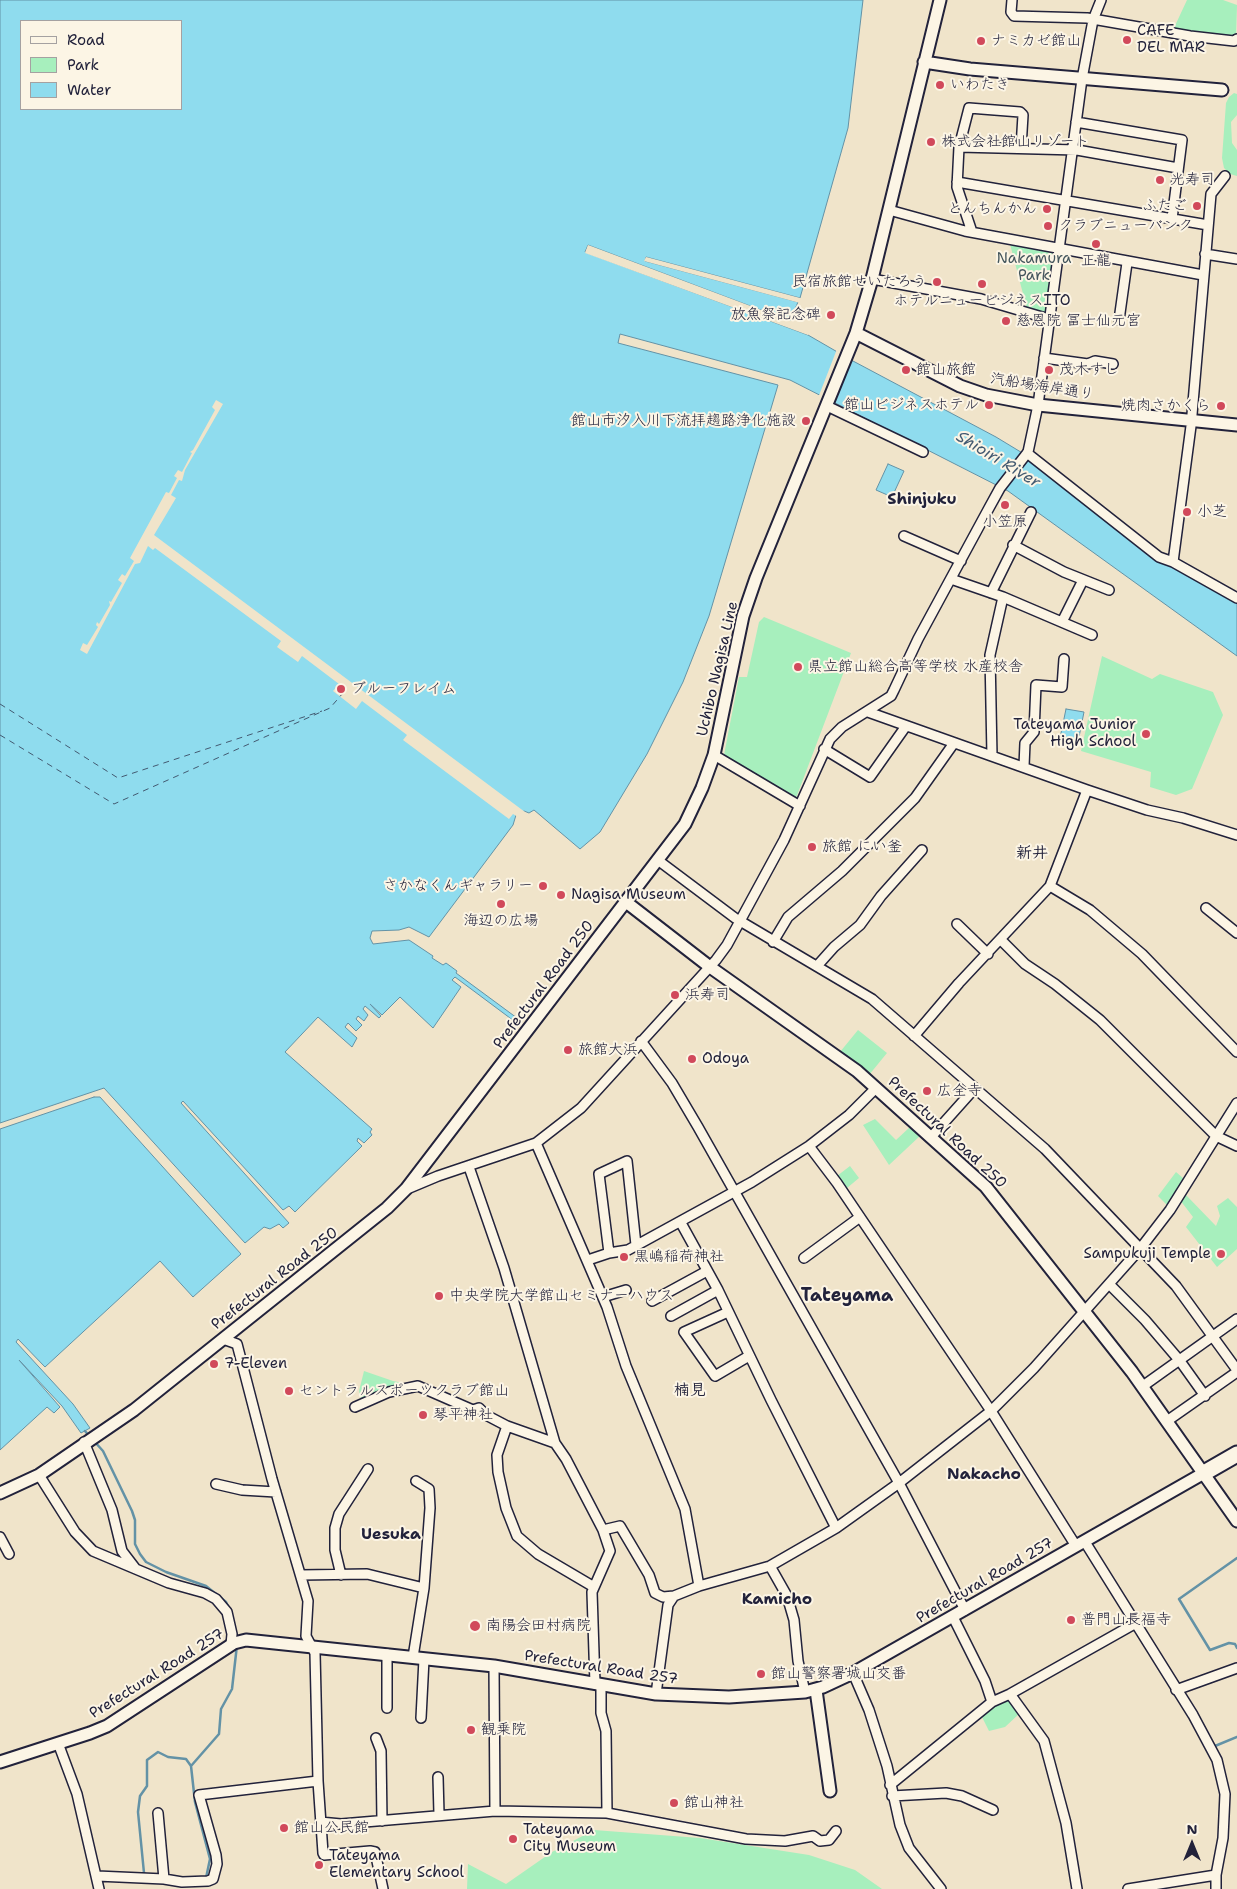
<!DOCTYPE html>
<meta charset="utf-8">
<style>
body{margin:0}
#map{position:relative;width:1237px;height:1889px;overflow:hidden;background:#f0e4ca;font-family:"Shantell Sans",sans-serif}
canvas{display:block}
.legend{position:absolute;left:20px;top:20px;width:162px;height:90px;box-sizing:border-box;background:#fcf5e5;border:1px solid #a5a1a1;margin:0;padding:6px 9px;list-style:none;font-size:15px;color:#22223b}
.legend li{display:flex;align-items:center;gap:10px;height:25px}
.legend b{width:25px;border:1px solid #a5a1a1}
.north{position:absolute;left:1167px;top:1819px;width:50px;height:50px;-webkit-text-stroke:4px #fcf5e5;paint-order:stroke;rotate:0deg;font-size:14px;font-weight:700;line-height:20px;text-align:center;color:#22223b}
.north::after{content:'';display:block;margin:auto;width:18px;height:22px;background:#22223b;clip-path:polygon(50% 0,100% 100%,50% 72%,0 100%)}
</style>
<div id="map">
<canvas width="1237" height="1889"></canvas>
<ul class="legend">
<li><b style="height:6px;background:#fcf5e5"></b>Road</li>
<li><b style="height:14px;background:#a7efbd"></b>Park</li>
<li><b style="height:14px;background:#8fdcee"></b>Water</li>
</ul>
<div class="north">N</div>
</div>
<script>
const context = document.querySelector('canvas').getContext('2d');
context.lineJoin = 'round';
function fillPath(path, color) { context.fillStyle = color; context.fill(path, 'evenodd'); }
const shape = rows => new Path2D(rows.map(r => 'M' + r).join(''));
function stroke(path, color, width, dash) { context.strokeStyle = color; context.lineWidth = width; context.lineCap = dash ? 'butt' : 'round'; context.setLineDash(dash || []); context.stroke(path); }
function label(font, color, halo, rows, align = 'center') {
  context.font = font + ' "Shantell Sans","Klee One",sans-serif'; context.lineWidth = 4; context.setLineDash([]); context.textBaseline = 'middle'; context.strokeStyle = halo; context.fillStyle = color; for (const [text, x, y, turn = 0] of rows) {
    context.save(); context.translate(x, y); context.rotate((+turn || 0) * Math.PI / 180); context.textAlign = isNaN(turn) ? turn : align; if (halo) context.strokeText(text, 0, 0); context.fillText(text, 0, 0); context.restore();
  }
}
const green = shape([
 [1187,0,1223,0,1237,5,1236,36,1234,38,1173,30],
 [1234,93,1237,94,1237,115,1231,122,1232,143,1237,150,1237,176,1230,174,1224,168,1222,158,1226,103,1229,97],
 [1010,244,1052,253,1054,257,1047,315,1027,309],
 [764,617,851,653,796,798,724,755,739,677,747,677,759,622],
 [1102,656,1152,679,1160,674,1213,692,1223,715,1192,789,1176,795,1150,787,1151,772,1081,751],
 [858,1030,887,1053,869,1075,840,1052],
 [875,1119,896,1140,910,1127,921,1135,889,1165,863,1125],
 [850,1166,859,1178,847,1188,837,1176],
 [1176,1172,1183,1178,1184,1182,1168,1206,1158,1196],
 [1185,1194,1216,1226,1220,1216,1217,1206,1228,1198,1237,1207,1237,1249,1217,1267,1186,1227,1193,1217,1180,1200],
 [364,1371,393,1381,408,1384,361,1399,359,1391],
 [1009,1698,1019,1714,1005,1727,989,1731,980,1713],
 [594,1830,700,1838,809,1855,855,1870,882,1889,467,1889,468,1864,506,1884,552,1852]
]);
const water = shape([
 [0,0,863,0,848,128,800,298,646,257,645,261,798,302,790,321,588,245,585,252,808,335,853,361,996,437,1029,457,1172,566,1237,603,1237,656,1008,491,790,380,620,334,618,343,778,385,709,616,683,682,647,754,600,832,580,849,534,810,529,813,524,811,516,815,513,825,429,937,409,927,399,930,372,931,370,938,373,944,409,940,433,956,432,958,443,965,446,963,457,971,456,973,517,1018,514,1021,455,977,452,980,461,987,433,1028,400,997,382,1015,370,1004,381,1016,379,1018,365,1006,363,1009,368,1015,364,1021,358,1016,356,1019,362,1025,356,1031,348,1023,345,1027,357,1038,352,1047,318,1017,285,1052,372,1129,370,1132,372,1135,364,1143,358,1138,357,1141,362,1146,295,1212,289,1206,283,1210,183,1101,181,1103,289,1223,283,1228,279,1224,270,1229,264,1227,245,1243,104,1088,0,1123,0,0],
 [21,21,181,21,181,109,21,109,21,21],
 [888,464,904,471,892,497,876,490,888,464],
 [1066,709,1084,712,1078,742,1060,738,1066,709],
 [94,1097,100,1097,241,1254,193,1297,160,1261,45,1367,18,1339,16,1342,73,1404,90,1428,81,1433,62,1406,19,1360,60,1407,54,1413,47,1407,0,1450,0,1129,94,1097]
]);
const pier = shape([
 [588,245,793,322,789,323,589,248,588,251,809,332,808,335,585,253],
 [646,257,800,298,802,299,800,303,644,261],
 [837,349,853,358,833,403,818,398],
 [216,400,223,404,185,470,182,481,179,480,171,495,176,498,154,535,529,815,524,814,518,817,513,814,509,819,403,740,407,735,362,701,356,709,333,691,339,684,302,656,298,662,277,647,281,641,155,548,153,550,148,546,140,563,135,564,87,654,80,650,83,643,87,645,98,627,96,625,97,622,99,624,110,605,109,601,111,602,122,583,118,580,122,574,125,576,134,561,130,558,166,492,169,493,177,478,174,476,178,470,182,472,192,453,190,452,193,450,215,410,212,407]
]);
const stream = shape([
 [85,1431,90,1437],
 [94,1441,103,1451,132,1511,135,1520,135,1544,140,1554,146,1562,166,1572,206,1586,226,1602,230,1610],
 [1237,1558,1179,1599,1210,1650,1229,1643,1235,1644,1237,1648],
 [1215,1746,1237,1737],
 [144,1873,138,1812,140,1796,147,1786,147,1760,158,1752,168,1757,186,1759,191,1766],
 [206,1878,210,1859,195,1802,191,1766,219,1734,221,1709,232,1689,237,1645]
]);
const ferry = shape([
 [0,704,118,778,322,711],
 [0,735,114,804,330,708,343,693]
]);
const street = shape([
 [1012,0,1011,12,1014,16,1087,18,1190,36,1234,41,1237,39],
 [1076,122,1182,140,1172,219],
 [959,147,969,108,1020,112,1023,115,1021,148],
 [1225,176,1211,194,1191,426,1173,562,1237,598],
 [957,182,1208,225],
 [889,210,965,231,1203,275],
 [972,232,957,187,959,147,1077,150,1178,168],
 [1205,254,1237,259],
 [872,279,981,299,1049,319],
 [1119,320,1127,263],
 [1044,358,1088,364,1095,361,1113,364],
 [827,406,923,452],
 [1027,453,1159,557,1173,562],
 [904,536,961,561],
 [1013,545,1064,572,1109,590],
 [951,579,1003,597,1092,635],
 [991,593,1031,512],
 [1062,622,1083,580],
 [868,712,1087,790,1147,810,1183,818,1237,835],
 [824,749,870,777,906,726],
 [714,755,800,806],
 [992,756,990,655,1003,597],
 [1024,766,1025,743,1034,732,1036,685,1062,687,1064,659],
 [659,861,735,918,872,999,1045,1149,1176,1286,1237,1370],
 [1050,886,1090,910,1142,954,1237,1052],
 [1206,908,1237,933],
 [957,924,988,954],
 [1001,940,1025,964,1055,984,1100,1020,1216,1136,1237,1146],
 [773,942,788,917,842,871,915,798,954,743],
 [817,966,834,947,860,925,881,896,922,850],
 [914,1036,959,983,1050,886,1087,790],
 [641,1041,672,1083,698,1127,899,1483,965,1610],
 [932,1136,974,1089],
 [536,1143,607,1307,626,1366,685,1509,699,1586],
 [809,1146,837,1183,991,1411,1076,1546],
 [469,1167,504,1268,555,1443,566,1459,603,1530,610,1551,592,1592,595,1684],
 [407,1189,438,1176,536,1143,581,1108,716,960,727,945,784,840,830,739,842,727,891,696,894,690,918,639,989,508,1000,488,1028,452,1038,405,1082,79,1093,20,1101,0],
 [681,1223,718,1290,771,1400,836,1528],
 [609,1253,599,1174,627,1161,636,1245],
 [804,1258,860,1217],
 [588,1260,609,1253,628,1250,752,1182,809,1146,849,1115,876,1088],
 [1110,1285,1145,1320,1180,1361,1205,1396],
 [603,1297,626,1290],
 [652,1301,707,1271],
 [728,1312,684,1332,715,1376,749,1356],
 [671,1316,718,1290],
 [223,1339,237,1344,272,1479,308,1601,306,1636,315,1653,318,1781,323,1853,324,1855,370,1851,375,1852,383,1889],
 [1143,1386,1237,1319],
 [355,1407,389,1392,418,1386,473,1410,479,1408,486,1415,507,1426,555,1443],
 [1167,1421,1237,1372],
 [507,1426,497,1455,498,1472,506,1508,517,1536,538,1554,594,1587],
 [84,1442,112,1510,122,1551,135,1568],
 [39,1475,75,1532,93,1551,169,1583,205,1593,216,1599,227,1612,232,1634,231,1645],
 [216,1484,242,1490,276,1492],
 [603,1530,620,1526,649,1575,655,1593,663,1597,674,1596],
 [0,1537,9,1554],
 [1085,1542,1193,1715,1217,1760,1225,1794,1223,1838,1216,1875,1216,1889],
 [770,1566,787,1596,794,1620,798,1661,805,1692],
 [301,1575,367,1574,424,1588],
 [341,1575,335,1550,335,1528,339,1514,368,1469],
 [387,1654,387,1708],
 [413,1657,424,1588,430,1508,429,1489,416,1481],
 [494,1666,495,1811],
 [853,1673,869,1710,887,1766,900,1825,909,1848,941,1889],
 [601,1685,601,1713,606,1731,607,1813],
 [1176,1690,1237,1668],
 [656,1694,668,1605,674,1596,699,1586,770,1566,836,1528,899,1483,991,1411,1034,1368,1140,1249,1170,1210,1237,1103],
 [1010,1694,1044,1741,1066,1823,1077,1889],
 [992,1702,1010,1694,1136,1623],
 [421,1718,424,1659],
 [376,1738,381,1751,382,1821],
 [58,1743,77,1794,99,1889],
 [438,1777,439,1814],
 [890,1785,992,1702,985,1681,953,1617],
 [892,1796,946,1793,962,1796,993,1810],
 [158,1813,164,1879],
 [320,1822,341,1824,495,1811,607,1813,746,1839,785,1841,813,1836,820,1841,829,1840,836,1831],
 [97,1876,164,1879,182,1882,208,1881,213,1879,217,1864,216,1855,199,1795,318,1781],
 [1128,1889,1216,1875]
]);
const secondary = shape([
 [924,62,970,69,1222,90],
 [856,333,960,386,986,395,1038,405,1237,425],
 [626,902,710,967,857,1071,986,1187,1132,1372,1237,1521],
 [0,1493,39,1475,134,1410,387,1208,406,1189,685,824,702,788,714,755,743,616,756,578,856,333,872,279,940,0],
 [816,1690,830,1791],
 [0,1762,90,1733,107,1726,234,1643,246,1640,494,1666,656,1694,729,1697,805,1692,823,1687,853,1673,1204,1473]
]);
const highway = shape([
 [1204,1473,1237,1454]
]);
const markers = [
 [1127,40,5,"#d1495b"],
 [981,41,5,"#d1495b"],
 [940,85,5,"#d1495b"],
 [931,142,5,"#d1495b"],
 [1160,180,5,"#d1495b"],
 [1197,206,5,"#d1495b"],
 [1047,209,5,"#d1495b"],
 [1048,226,5,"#d1495b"],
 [1096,244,5,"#d1495b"],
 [937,282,5,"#d1495b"],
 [982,284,5,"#d1495b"],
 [831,315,5,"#d1495b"],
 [1006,321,5,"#d1495b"],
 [906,370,5,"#d1495b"],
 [1049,370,5,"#d1495b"],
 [989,405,5,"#d1495b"],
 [1221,406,5,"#d1495b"],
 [806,421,5,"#d1495b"],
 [1005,505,5,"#d1495b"],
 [1187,512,5,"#d1495b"],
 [798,667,5,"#d1495b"],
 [341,689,5,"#d1495b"],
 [1146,734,5,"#d1495b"],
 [812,847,5,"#d1495b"],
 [543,886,5,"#d1495b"],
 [561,895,5,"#d1495b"],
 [501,904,5,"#d1495b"],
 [675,995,5,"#d1495b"],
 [568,1050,5,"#d1495b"],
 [692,1059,5,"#d1495b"],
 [927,1091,5,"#d1495b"],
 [1221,1254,5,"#d1495b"],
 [624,1257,5,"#d1495b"],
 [439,1296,5,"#d1495b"],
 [214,1364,5,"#d1495b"],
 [289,1391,5,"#d1495b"],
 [423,1415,5,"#d1495b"],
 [1071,1620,5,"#d1495b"],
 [475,1626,6,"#d1495b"],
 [761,1674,5,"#d1495b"],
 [471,1730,5,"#d1495b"],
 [674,1803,5,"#d1495b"],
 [284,1828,5,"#d1495b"],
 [513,1839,5,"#d1495b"],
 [319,1865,5,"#d1495b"]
];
const poiNames = [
 ["CAFE",1137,31],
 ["DEL MAR",1137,48],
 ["ナミカゼ館山",991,41],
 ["いわたき",950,85],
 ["株式会社館山リゾート",941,142],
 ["光寿司",1170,180],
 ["ふたご",1187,206,"right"],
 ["とんちんかん",1037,209,"right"],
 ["クラブニューバンク",1058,226],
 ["正龍",1096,261,"center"],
 ["民宿旅館せいたろう",927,282,"right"],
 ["ホテルニュービジネスITO",982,301,"center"],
 ["放魚祭記念碑",821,315,"right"],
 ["慈恩院 冨士仙元宮",1016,321],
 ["館山旅館",916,370],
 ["茂木すし",1059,370],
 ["館山ビジネスホテル",979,405,"right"],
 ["焼肉さかくら",1211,406,"right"],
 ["館山市汐入川下流拝趨路浄化施設",796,421,"right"],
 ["小芝",1197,512],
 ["小笠原",1005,522,"center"],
 ["県立館山総合高等学校 水産校舎",808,667],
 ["ブルーフレイム",351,689],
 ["Tateyama Junior",1136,725,"right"],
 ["High School",1136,742,"right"],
 ["旅館 にい釜",822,847],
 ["さかなくんギャラリー",533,886,"right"],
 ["Nagisa Museum",571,895],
 ["海辺の広場",501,921,"center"],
 ["浜寿司",685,995],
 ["旅館大浜",578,1050],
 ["Odoya",702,1059],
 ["広全寺",937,1091],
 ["Sampukuji Temple",1211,1254,"right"],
 ["黒嶋稲荷神社",634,1257],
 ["中央学院大学館山セミナーハウス",449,1296],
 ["7-Eleven",224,1364],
 ["セントラルスポーツクラブ館山",299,1391],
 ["琴平神社",433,1415],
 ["普門山長福寺",1081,1620],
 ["南陽会田村病院",486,1626],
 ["館山警察署城山交番",771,1674],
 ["観乗院",481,1730],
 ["館山神社",684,1803],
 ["館山公民館",294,1828],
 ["Tateyama",523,1830],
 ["City Museum",523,1847],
 ["Tateyama",329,1856],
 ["Elementary School",329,1873]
];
const parkNames = [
 ["Nakamura",1034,259],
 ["Park",1034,276]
];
const streetNames = [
 ["汽船場海岸通り",1042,387,9],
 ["Uchibo Nagisa Line",718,669,-77],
 ["Prefectural Road 250",544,985,-53],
 ["Prefectural Road 250",947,1133,43],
 ["Prefectural Road 250",275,1279,-38],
 ["Prefectural Road 257",985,1581,-30],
 ["Prefectural Road 257",601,1668,9],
 ["Prefectural Road 257",157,1674,-32]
];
const waterNames = [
 ["Shioiri River",998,460,31]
];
const neighbourhoodNames = [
 ["Shinjuku",922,500],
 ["新井",1032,854],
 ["楠見",690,1391],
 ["Nakacho",984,1475],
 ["Uesuka",391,1535],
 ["Kamicho",777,1600]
];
const quarterNames = [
 ["Tateyama",847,1296]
];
fillPath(green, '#a7efbd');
fillPath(water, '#8fdcee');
stroke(water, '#6392a6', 1);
fillPath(pier, '#f0e4ca');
stroke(stream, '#6392a6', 2.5);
stroke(ferry, '#435a71', 1, [6, 5]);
stroke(street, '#22223b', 12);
stroke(secondary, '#22223b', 15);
stroke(highway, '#22223b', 19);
stroke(street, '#fcf5e5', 9);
stroke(secondary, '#fcf5e5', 11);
stroke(highway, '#fcf5e5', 15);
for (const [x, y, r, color] of markers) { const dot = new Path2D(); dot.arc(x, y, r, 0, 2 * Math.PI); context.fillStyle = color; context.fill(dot); stroke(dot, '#fcf5e5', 2); }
label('15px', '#22223b', '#fcf5e5', poiNames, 'left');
label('15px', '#43555c', '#fcf5e5', parkNames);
label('15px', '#22223b', '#fcf5e5', streetNames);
label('italic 16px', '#435a71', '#fcf5e5', waterNames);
label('bold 16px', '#22223b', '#fcf5e5', neighbourhoodNames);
label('bold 18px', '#22223b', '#fcf5e5', quarterNames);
</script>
